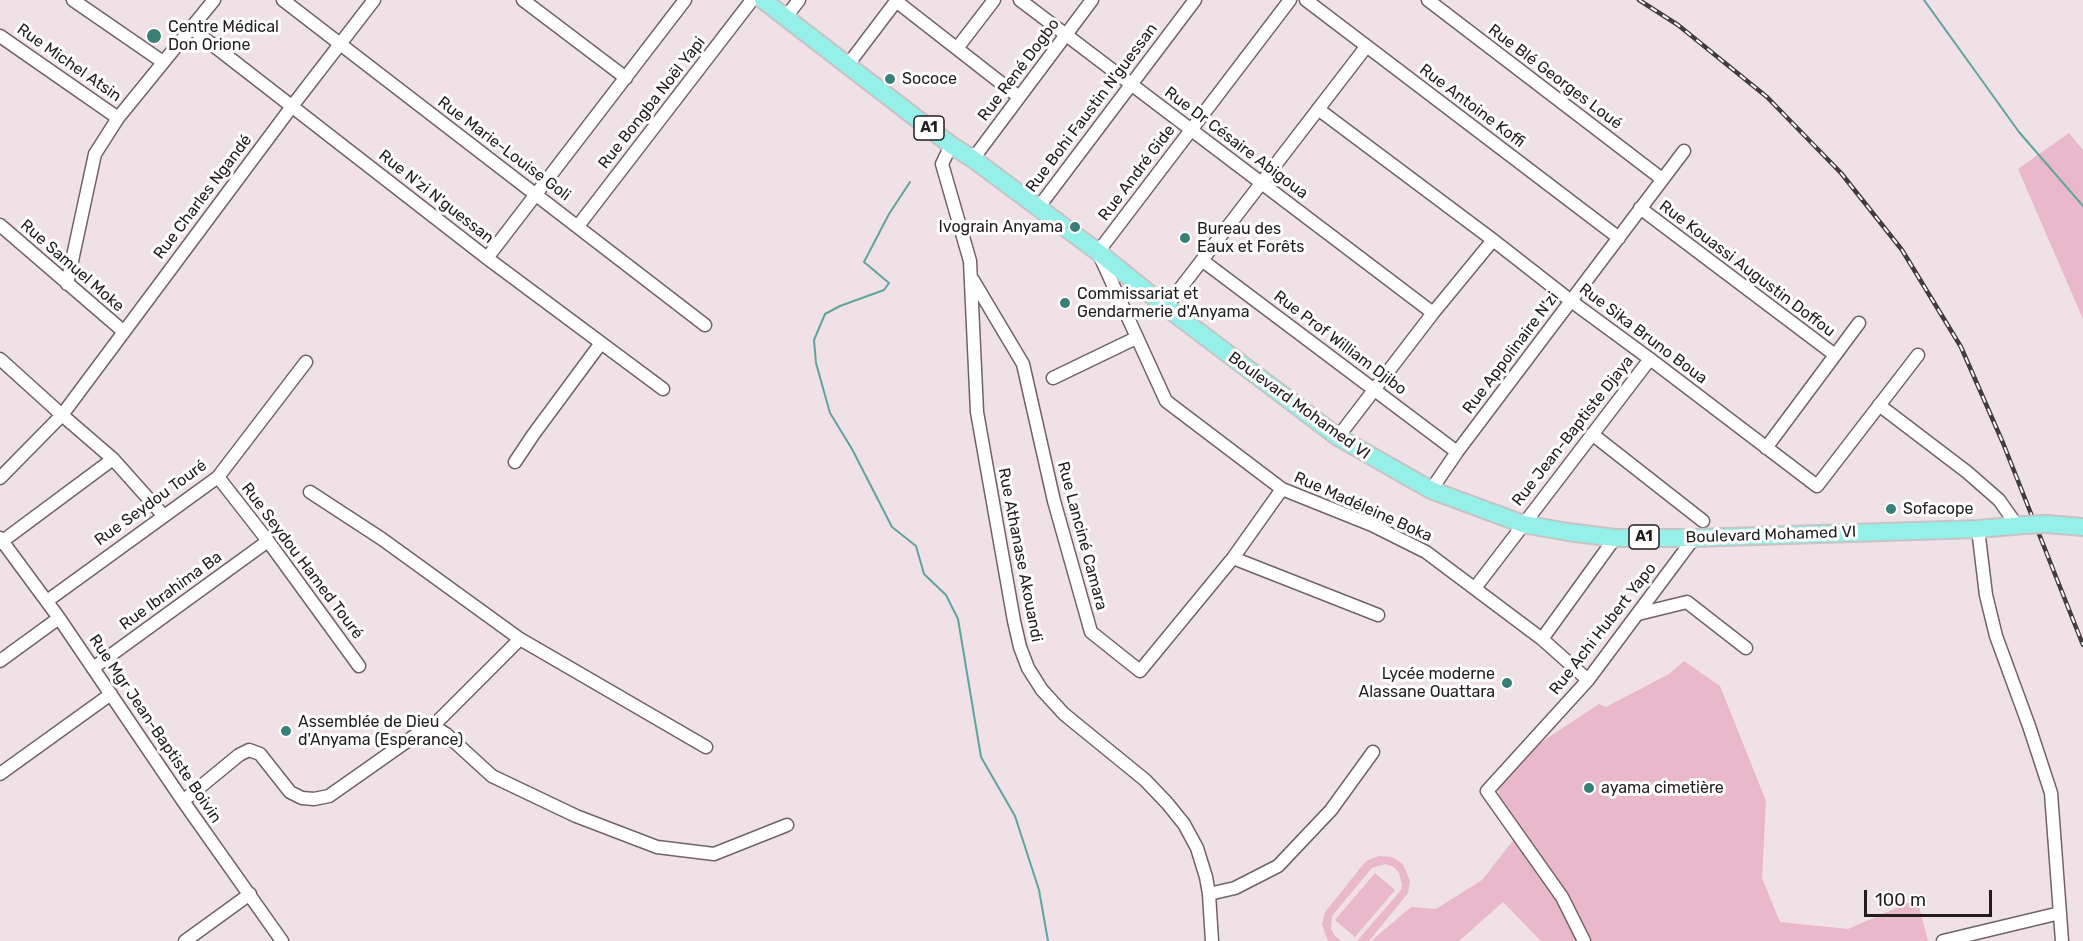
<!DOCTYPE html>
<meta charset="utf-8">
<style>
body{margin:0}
#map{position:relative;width:2083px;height:941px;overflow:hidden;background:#f0e1e6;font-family:Rubik,sans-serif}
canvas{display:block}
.scale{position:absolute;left:1864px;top:890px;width:128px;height:27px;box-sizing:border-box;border:3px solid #221d1f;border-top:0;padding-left:8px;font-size:18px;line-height:21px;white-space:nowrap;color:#221d1f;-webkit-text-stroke:4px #fff;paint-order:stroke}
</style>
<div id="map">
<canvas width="2083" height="941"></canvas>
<div class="scale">100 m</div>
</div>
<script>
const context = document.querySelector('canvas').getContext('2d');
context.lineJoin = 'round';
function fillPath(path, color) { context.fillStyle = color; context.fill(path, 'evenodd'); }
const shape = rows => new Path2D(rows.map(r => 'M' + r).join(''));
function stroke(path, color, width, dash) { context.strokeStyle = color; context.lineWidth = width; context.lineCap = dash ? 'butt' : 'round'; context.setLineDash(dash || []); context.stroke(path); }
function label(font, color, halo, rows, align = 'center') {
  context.font = font + ' Rubik,sans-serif'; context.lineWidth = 6; context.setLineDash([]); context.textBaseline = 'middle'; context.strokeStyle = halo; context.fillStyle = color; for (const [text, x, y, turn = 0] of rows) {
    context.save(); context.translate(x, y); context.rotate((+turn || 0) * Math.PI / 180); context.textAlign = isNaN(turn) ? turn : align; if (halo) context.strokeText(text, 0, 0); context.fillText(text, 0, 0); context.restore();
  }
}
const green = shape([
 [2069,133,2083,150,2083,319,2018,169],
 [1684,661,1720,686,1766,801,1762,878,1780,922,1848,929,1917,899,1928,941,1541,941,1503,902,1459,941,1371,941,1411,907,1436,909,1482,880,1519,833,1499,796,1498,786,1525,753,1599,704,1606,707,1669,674],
 [1379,856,1392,857,1403,864,1410,881,1408,893,1369,941,1357,941,1401,890,1402,885,1399,873,1394,867,1385,864,1372,868,1332,916,1331,929,1335,936,1341,941,1328,941,1322,925,1325,912,1366,861],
 [1375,873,1395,890,1355,937,1335,920]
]);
const stream = shape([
 [1924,0,2019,132,2083,206],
 [910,182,889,214,864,262,889,283,884,290,840,306,825,314,814,340,816,363,830,413,852,449,892,527,916,546,924,574,946,595,958,619,981,757,1015,816,1039,890,1048,941]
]);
const minor = shape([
 [73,0,163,62],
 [283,0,705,325],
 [523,0,626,78],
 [1020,0,1433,313],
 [1290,0,1098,252,1166,401,1282,489,1372,525,1426,552,1542,639,1588,680],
 [1306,0,1619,238],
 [1428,0,1662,179],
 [896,1,1019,97],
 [786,17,799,0],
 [191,28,487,258,663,389],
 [0,36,118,118],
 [958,47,994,0],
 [847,66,897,0],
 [1318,109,1493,240,1571,301,1650,359,1817,486,1918,355],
 [951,145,942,164,970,261,977,412,1014,621,1020,647,1028,668,1042,690,1064,714,1145,780,1167,803,1184,824,1197,848,1206,877,1209,894,1212,941],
 [973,159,1092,0],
 [1038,208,1195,0],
 [1640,208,1835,355],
 [0,225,123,331],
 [578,226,752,0],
 [487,258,685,0],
 [1203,261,1457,452],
 [973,280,1023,364,1054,501,1091,632,1140,671,1233,558,1282,489],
 [67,284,95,154,118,118,214,0],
 [1166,307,1366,47],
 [0,359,62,415,113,459,163,515],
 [1053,378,1136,338],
 [1879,405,1967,472,1999,500,2016,524],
 [1592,434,1703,521],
 [1338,437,1433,313,1493,240],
 [1766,448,1859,323],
 [515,462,533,435,601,343],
 [218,477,268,541,359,666],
 [0,478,62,415,293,105,374,0],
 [1431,490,1457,452,1684,151],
 [1978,529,1986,595,1996,636,2029,726,2051,793,2062,941],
 [0,538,59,618,183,801,282,941],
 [0,543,113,459],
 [1233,558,1378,615],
 [1475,588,1650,359],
 [47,601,218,477,306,362],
 [1638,614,1687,602,1746,648],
 [520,639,706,747],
 [1542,639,1615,538],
 [0,661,59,618],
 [93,668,268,541],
 [433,726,446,734,492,776,576,816,657,847,714,854,787,825],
 [0,774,111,694],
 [183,801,239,755,249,750,260,754,290,792,302,798,314,799,329,796,420,732,433,726,520,639,382,539,310,492],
 [1209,894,1235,888,1278,866,1331,810,1373,752],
 [185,941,250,894],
 [1584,941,1562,897,1487,791,1588,680,1694,538],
 [1943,941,2060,913]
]);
const major = shape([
 [763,0,951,145,973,159,1098,252,1166,307,1338,437,1431,490,1523,524,1568,532,1615,538,1694,538,1978,529,2024,525],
 [2047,524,2083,527]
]);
const rail = shape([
 [1639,0,1678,25,1767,97,1841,173,1902,250,1961,347,2003,443,2083,645]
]);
const majorBridge = shape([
 [2024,525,2047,524]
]);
const markers = [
 [154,36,8,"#387f78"],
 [890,79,6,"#387f78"],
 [1075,227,6,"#387f78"],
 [1185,238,6,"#387f78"],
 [1065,303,6,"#387f78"],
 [1891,509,6,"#387f78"],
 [1507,683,6,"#387f78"],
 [286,731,6,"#387f78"],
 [1589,788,6,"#387f78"]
];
const shields = [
 [929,128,30],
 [1644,537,30]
];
const shieldNames = [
 ["A1",929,128],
 ["A1",1644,537]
];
const poiNames = [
 ["Centre Médical",168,27],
 ["Don Orione",168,45],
 ["Sococe",902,79],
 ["Ivograin Anyama",1063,227,"right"],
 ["Bureau des",1197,229],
 ["Eaux et Forêts",1197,247],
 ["Commissariat et",1077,294],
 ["Gendarmerie d'Anyama",1077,312],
 ["Sofacope",1903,509],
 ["Lycée moderne",1495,674,"right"],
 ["Alassane Ouattara",1495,692,"right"],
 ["Assemblée de Dieu",298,722],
 ["d'Anyama (Esperance)",298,740],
 ["ayama cimetière",1601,788]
];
const streetNames = [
 ["Rue Michel Atsin",69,63,35],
 ["Rue René Dogbo",1019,70,-53],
 ["Rue Blé Georges Loué",1555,77,37],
 ["Rue Bongba Noël Yapi",652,103,-52],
 ["Rue Antoine Koffi",1472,106,37],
 ["Rue Bohi Faustin N'guessan",1092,108,-53],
 ["Rue Dr Césaire Abigoua",1236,143,37],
 ["Rue Marie-Louise Goli",504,149,37],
 ["Rue André Gide",1137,173,-53],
 ["Rue Charles Ngandé",203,197,-53],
 ["Rue N'zi N'guessan",436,197,38],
 ["Rue Samuel Moke",72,266,41],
 ["Rue Kouassi Augustin Doffou",1747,269,37],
 ["Rue Sika Bruno Boua",1643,334,37],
 ["Rue Prof William Djibo",1340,343,37],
 ["Rue Appolinaire N'zi",1511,353,-53],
 ["Boulevard Mohamed VI",1299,406,36],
 ["Rue Jean-Baptiste Djaya",1573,431,-52],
 ["Rue Seydou Touré",151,503,-36],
 ["Rue Madéleine Boka",1363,507,24],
 ["Boulevard Mohamed VI",1771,535,-2],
 ["Rue Lanciné Camara",1082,536,75],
 ["Rue Athanase Akouandi",1020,555,79],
 ["Rue Seydou Hamed Touré",302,561,53],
 ["Rue Ibrahima Ba",171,591,-36],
 ["Rue Achi Hubert Yapo",1603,629,-52],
 ["Rue Mgr Jean-Baptiste Boivin",155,729,56]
];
fillPath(green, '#e9b8ca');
stroke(stream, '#61a49d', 2);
stroke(minor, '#706368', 15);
stroke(major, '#c6c4c5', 20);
stroke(minor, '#fff', 12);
stroke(major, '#94f0e8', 16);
stroke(rail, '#423c3e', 4.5);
stroke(rail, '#fff', 2, [7]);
stroke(majorBridge, '#c6c4c5', 20, []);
stroke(majorBridge, '#94f0e8', 16);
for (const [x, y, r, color] of markers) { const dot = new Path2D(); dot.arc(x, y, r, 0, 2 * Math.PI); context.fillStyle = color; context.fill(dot); stroke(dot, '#fff', 2); }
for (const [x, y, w] of shields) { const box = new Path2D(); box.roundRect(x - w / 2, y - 12, w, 24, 4.5); context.fillStyle = '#fff'; context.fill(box); stroke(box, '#221d1f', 1.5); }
label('bold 15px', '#221d1f', null, shieldNames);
label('16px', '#221d1f', '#fff', poiNames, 'left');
label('16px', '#221d1f', '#fff', streetNames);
</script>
